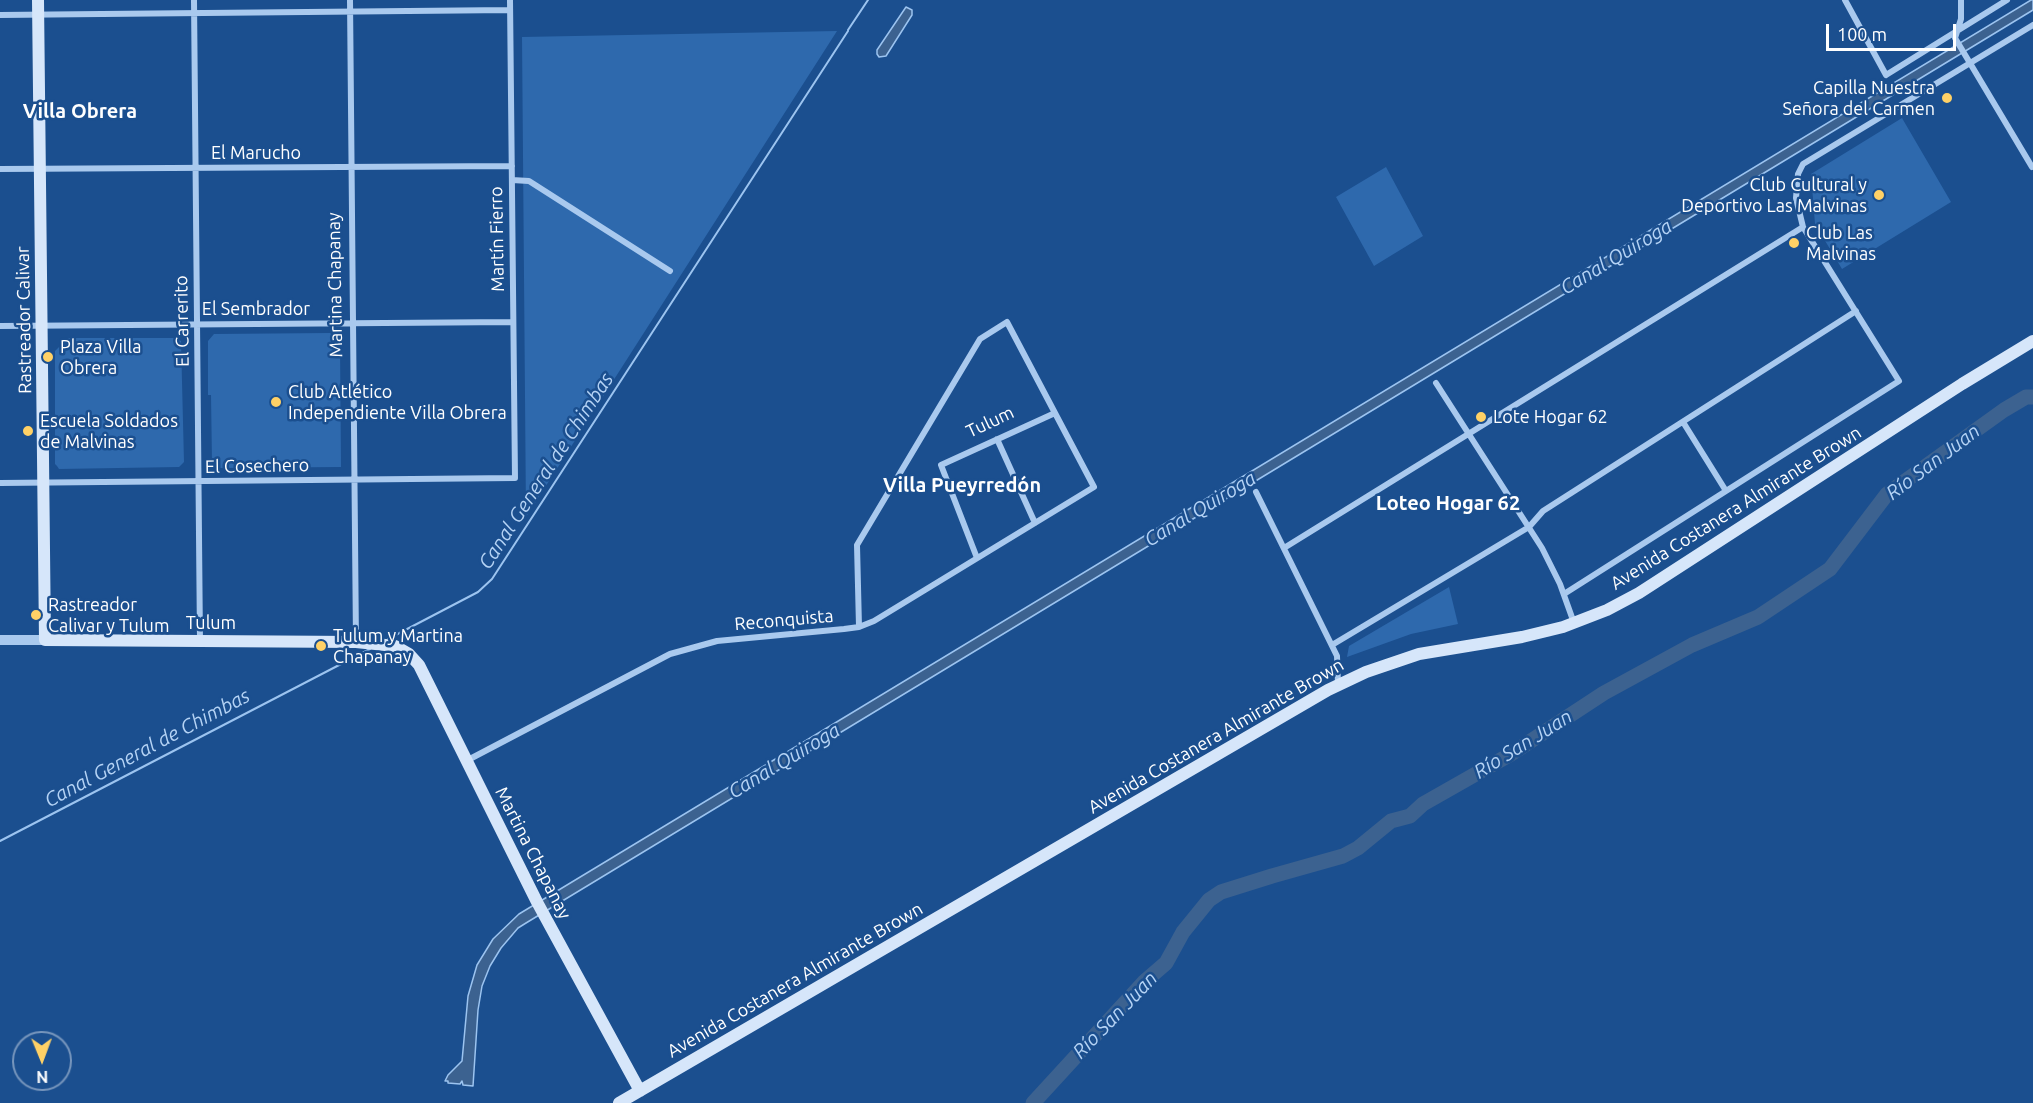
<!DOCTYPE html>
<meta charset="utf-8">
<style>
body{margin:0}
#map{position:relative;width:2033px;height:1103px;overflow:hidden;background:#1b4f8f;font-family:Ubuntu,sans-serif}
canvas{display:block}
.north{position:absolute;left:12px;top:1031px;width:60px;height:60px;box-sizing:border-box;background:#1b4f8f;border:2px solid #7695bc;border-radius:50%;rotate:179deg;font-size:16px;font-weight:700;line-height:24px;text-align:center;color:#fff}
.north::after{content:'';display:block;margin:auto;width:21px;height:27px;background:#ffd166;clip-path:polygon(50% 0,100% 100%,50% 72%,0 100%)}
.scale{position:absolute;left:1826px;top:24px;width:130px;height:27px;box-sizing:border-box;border:3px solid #fff;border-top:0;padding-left:8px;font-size:18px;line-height:21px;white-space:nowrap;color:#fff;-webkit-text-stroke:4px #1b4f8f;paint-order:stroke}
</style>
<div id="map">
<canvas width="2033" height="1103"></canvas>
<div class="north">N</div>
<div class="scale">100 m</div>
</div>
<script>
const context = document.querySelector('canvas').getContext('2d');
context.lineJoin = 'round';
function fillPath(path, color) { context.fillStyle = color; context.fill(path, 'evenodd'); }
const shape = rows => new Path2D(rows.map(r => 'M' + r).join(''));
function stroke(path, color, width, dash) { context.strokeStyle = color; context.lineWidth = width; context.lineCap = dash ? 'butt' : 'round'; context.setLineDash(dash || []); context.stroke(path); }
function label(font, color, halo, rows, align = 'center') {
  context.font = font + ' Ubuntu,sans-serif'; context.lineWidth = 5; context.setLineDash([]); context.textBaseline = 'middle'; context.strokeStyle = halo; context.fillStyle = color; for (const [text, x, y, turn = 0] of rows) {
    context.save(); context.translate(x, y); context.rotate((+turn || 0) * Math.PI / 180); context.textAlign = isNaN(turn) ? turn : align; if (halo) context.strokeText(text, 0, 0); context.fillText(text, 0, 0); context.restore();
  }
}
const green = shape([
 [837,31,526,517,522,37],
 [1902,118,1951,202,1842,269,1815,224,1811,174],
 [1386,167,1423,236,1374,266,1336,197],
 [330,333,340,343,341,467,218,468,212,463,211,395,208,395,208,341,214,334],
 [68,338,176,338,181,341,184,462,179,467,59,469,57,466,55,464,55,351],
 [1449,587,1458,624,1411,634,1347,657,1349,646]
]);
const water = shape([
 [2031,0,2033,0,2033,10,526,923,518,928,501,948,490,966,482,986,478,1010,473,1086,463,1085,462,1081,460,1084,448,1083,448,1081,445,1081,448,1075,462,1061,468,996,477,965,493,939,519,914,2031,0],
 [906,7,912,10,912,15,886,56,879,57,877,54,877,50,906,7]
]);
const stream = shape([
 [848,30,868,0],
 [388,639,478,592,492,579,848,31],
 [0,841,370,649]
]);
const river = shape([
 [1033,1103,1144,982,1166,963,1183,932,1209,900,1221,892,1272,876,1343,856,1358,848,1391,821,1410,816,1423,804,1511,754,1604,693,1692,645,1758,617,1830,569,1887,494,2004,410,2026,397,2033,397]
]);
const minor = shape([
 [194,0,200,641],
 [350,0,356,642],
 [1845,0,1886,75,2007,0],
 [1961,0,1961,19,1955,38,2032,167],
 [0,15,510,10],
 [0,169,512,166],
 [512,180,529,181,670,271],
 [0,326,513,322],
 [1436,383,1542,548,1560,584,1574,623],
 [1683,422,1726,491],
 [997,439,1035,523],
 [0,483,515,478,510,0],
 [1256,492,1337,656,1338,684],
 [1284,548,1803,227],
 [977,558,941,465,1055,413],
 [1564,594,1899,381,1803,227,1796,198,1798,174,1803,164,2033,25],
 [1332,645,1529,527,1543,511,1856,311],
 [466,761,670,654,717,641,844,629,859,627,874,621,1094,487,1007,322,980,339,857,545,859,627]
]);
const tertiary = shape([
 [0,640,45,640]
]);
const secondary = shape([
 [38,0,45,640,356,642,395,646,409,654,419,665,537,902,640,1091],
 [619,1103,1328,690,1366,672,1419,654,1522,637,1563,627,1607,610,1639,593,1962,384,2033,341]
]);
const markers = [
 [1947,98,6,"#ffd166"],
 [1879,195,6,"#ffd166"],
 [1794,243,6,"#ffd166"],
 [48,357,6,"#ffd166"],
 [276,402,6,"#ffd166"],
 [1481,417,6,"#ffd166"],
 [28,431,6,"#ffd166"],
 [36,615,6,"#ffd166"],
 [321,646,6,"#ffd166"]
];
const poiNames = [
 ["Capilla Nuestra",1935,88,"right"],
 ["Señora del Carmen",1935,109,"right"],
 ["Club Cultural y",1867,185,"right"],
 ["Deportivo Las Malvinas",1867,206,"right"],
 ["Club Las",1806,233],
 ["Malvinas",1806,254],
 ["Plaza Villa",60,347],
 ["Obrera",60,368],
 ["Club Atlético",288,392],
 ["Independiente Villa Obrera",288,413],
 ["Lote Hogar 62",1493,417],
 ["Escuela Soldados",40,421],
 ["de Malvinas",40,442],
 ["Rastreador",48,605],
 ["Calivar y Tulum",48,626],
 ["Tulum y Martina",333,636],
 ["Chapanay",333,657]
];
const streetNames = [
 ["El Marucho",256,153],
 ["Martín Fierro",497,239,-91],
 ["Martina Chapanay",335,285,-91],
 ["El Sembrador",256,309],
 ["Rastreador Calivar",24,320,-91],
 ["El Carrerito",182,321,-91],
 ["Tulum",990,422,-25],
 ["El Cosechero",257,466,-1],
 ["Avenida Costanera Almirante Brown",1736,508,-32],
 ["Reconquista",784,620,-5],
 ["Tulum",211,623],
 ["Avenida Costanera Almirante Brown",1216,736,-30],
 ["Martina Chapanay",533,853,63],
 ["Avenida Costanera Almirante Brown",795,980,-30]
];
const neighbourhoodNames = [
 ["Villa Obrera",80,111],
 ["Villa Pueyrredón",962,485],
 ["Loteo Hogar 62",1448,503]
];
const waterNames = [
 ["Canal Quiroga",1616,257,-31],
 ["Río San Juan",1933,462,-37],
 ["Canal General de Chimbas",546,471,-57],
 ["Canal Quiroga",1200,509,-31],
 ["Río San Juan",1523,744,-32],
 ["Canal General de Chimbas",147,748,-28],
 ["Canal Quiroga",784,761,-31],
 ["Río San Juan",1115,1015,-46]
];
fillPath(green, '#2e69ad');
fillPath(water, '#3c6290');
stroke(water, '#9cc4f0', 1.5);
stroke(stream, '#9cc4f0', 2);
stroke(river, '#3c6290', 15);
stroke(minor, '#a9c9ee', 6);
stroke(tertiary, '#a9c9ee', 10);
stroke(secondary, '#d6e6fa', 12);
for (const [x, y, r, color] of markers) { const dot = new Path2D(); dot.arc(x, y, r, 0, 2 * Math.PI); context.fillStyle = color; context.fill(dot); stroke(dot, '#1b4f8f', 2); }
label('18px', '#fff', '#1b4f8f', poiNames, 'left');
label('18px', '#fff', '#1b4f8f', streetNames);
label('bold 20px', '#fff', '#1b4f8f', neighbourhoodNames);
label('italic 20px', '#b5d3f5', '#1b4f8f', waterNames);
</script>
